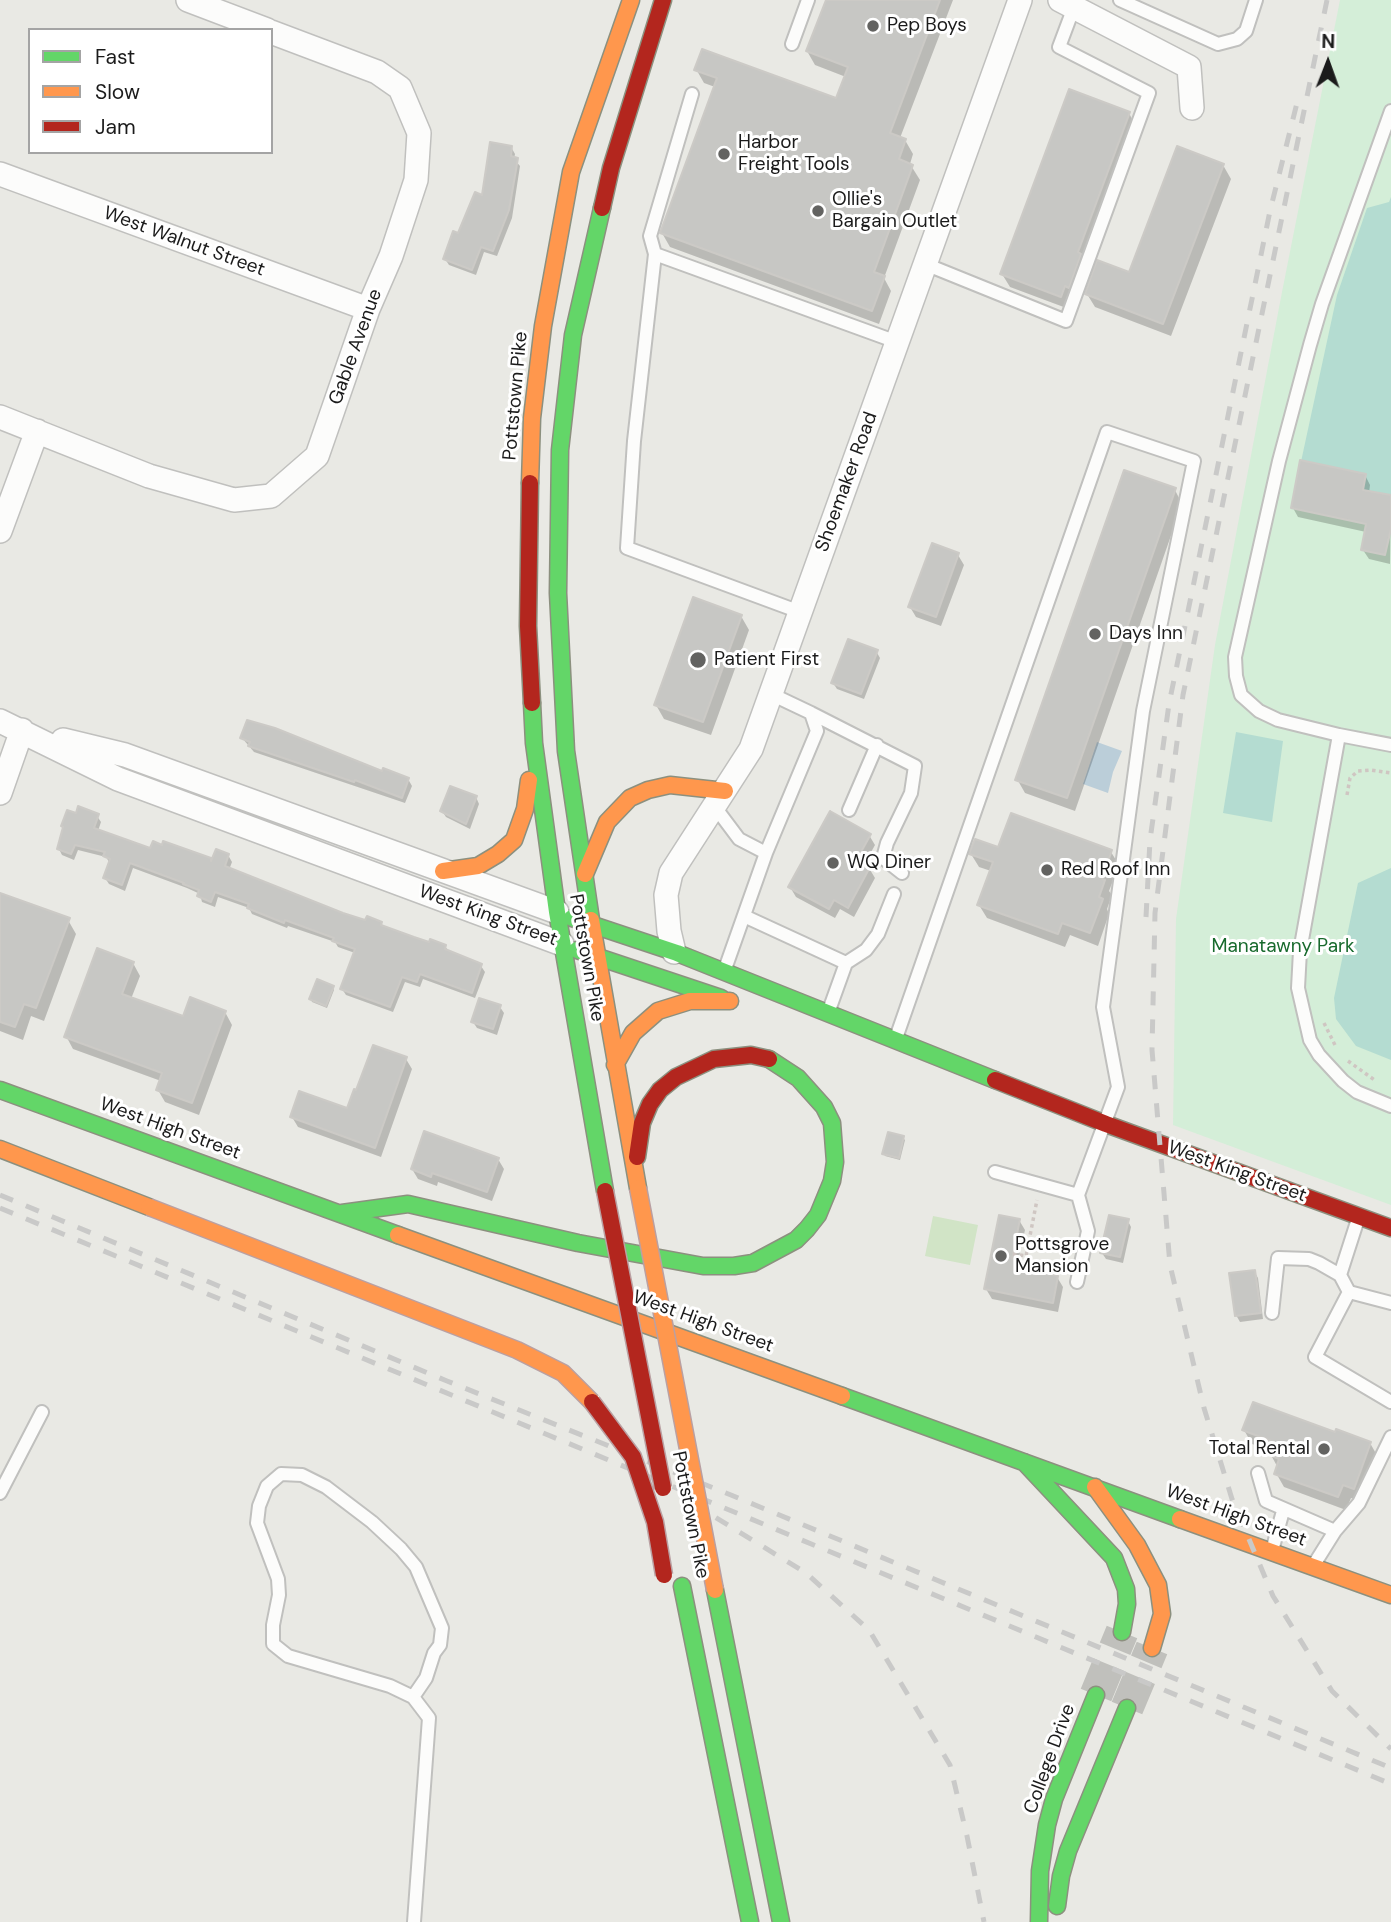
<!DOCTYPE html>
<style>
body{margin:0}
#map{position:relative;width:1391px;height:1922px;overflow:hidden;background:#e9e9e4;font-family:"DM Sans",sans-serif}
canvas{display:block}
.legend{position:absolute;left:28px;top:28px;width:245px;height:126px;box-sizing:border-box;background:#fff;border:2px solid #a4a4a4;margin:0;padding:9px 12px;list-style:none;font-size:21px;color:#1b1b1b}
.legend li{display:flex;align-items:center;gap:14px;height:35px}
.legend b{width:35px;border:2px solid #a4a4a4}
.north{position:absolute;left:1293px;top:28px;width:70px;height:70px;-webkit-text-stroke:5px #fff;paint-order:stroke;rotate:1deg;font-size:19px;font-weight:700;line-height:28px;text-align:center;color:#1b1b1b}
.north::after{content:'';display:block;margin:auto;width:24px;height:32px;background:#1b1b1b;clip-path:polygon(50% 0,100% 100%,50% 72%,0 100%)}
</style>
<div id="map">
<canvas width="1391" height="1922"></canvas>
<ul class="legend">
<li><b style="height:9px;background:#63d668"></b>Fast</li>
<li><b style="height:9px;background:#ff974d"></b>Slow</li>
<li><b style="height:9px;background:#b3261e"></b>Jam</li>
</ul>
<div class="north">N</div>
</div>
<script>
const context = document.querySelector('canvas').getContext('2d');
context.lineJoin = 'round';
function fillPath(path, color) { context.fillStyle = color; context.fill(path, 'evenodd'); }
const shape = rows => new Path2D(rows.map(r => 'M' + r).join(''));
function stroke(path, color, width, dash) { context.strokeStyle = color; context.lineWidth = width; context.lineCap = dash ? 'butt' : 'round'; context.setLineDash(dash || []); context.stroke(path); }
function label(font, color, halo, rows, align = 'center') {
  context.font = font + ' "DM Sans",sans-serif'; context.lineWidth = 6; context.setLineDash([]); context.textBaseline = 'middle'; context.strokeStyle = halo; context.fillStyle = color; for (const [text, x, y, turn = 0] of rows) {
    context.save(); context.translate(x, y); context.rotate((+turn || 0) * Math.PI / 180); context.textAlign = isNaN(turn) ? turn : align; if (halo) context.strokeText(text, 0, 0); context.fillText(text, 0, 0); context.restore();
  }
}
const grass = shape([
 [933,1216,978,1225,970,1265,925,1256]
]);
const park = shape([
 [1340,0,1391,0,1391,1205,1173,1125,1176,919,1215,645,1282,292]
]);
const pitch = shape([
 [1391,197,1391,529,1291,508,1337,295,1367,208,1389,202],
 [1236,732,1283,741,1272,822,1223,813],
 [1391,868,1391,1060,1356,1046,1336,1019,1334,998,1358,883]
]);
const water = shape([
 [1097,742,1122,751,1113,772,1108,793,1083,784]
]);
const shadow = shape([
 [827,0,953,0,900,138,905,140,913,154,910,164,920,180,884,278,891,291,879,324,670,247,662,233,715,87,704,83,696,69,837,101,846,77,815,65,807,51],
 [1129,113,1136,127,1069,309,1010,287,1002,274],
 [511,147,515,154,514,159,520,166,512,218,497,256,484,252,476,275,449,265,445,259],
 [1223,165,1231,179,1171,336,1095,307,1087,294,1130,274],
 [1365,475,1370,485,1369,493,1391,497,1390,564,1369,559,1363,550,1366,532,1298,517,1293,508],
 [1175,490,1182,504,1075,811,1025,793,1017,779],
 [958,555,964,565,941,626,916,617,910,607],
 [741,616,749,630,711,735,664,719,656,705],
 [876,651,880,658,864,699,837,689,833,683],
 [242,738,408,779,412,786,405,803,254,752],
 [476,797,479,804,470,829,446,817,442,811],
 [77,815,97,816,101,822,98,831,151,850,212,863,228,855,232,862,229,870,342,915,367,922,381,923,384,927,413,939,445,946,449,952,481,966,485,972,475,998,423,979,420,987,405,982,393,1012,346,995,342,989,355,953,338,947,335,942,288,926,287,928,252,914,249,908,218,897,215,907,202,902,200,894,187,888,133,868,125,891,109,884,105,878,109,862,106,857,78,850,74,860,62,855,59,849],
 [869,835,875,845,864,865,869,868,875,878,854,917,840,909,835,918,796,897,790,887],
 [999,850,1111,852,1119,865,1109,891,1112,895,1107,909,1109,914,1098,946,1070,935,1065,947,987,918,979,905,991,871,979,867,971,854],
 [0,895,68,920,76,934,44,1021,31,1016,23,1040,0,1031],
 [133,963,140,976,131,999,184,1018,225,1012,232,1025,199,1115,165,1102,158,1090,161,1081,73,1049,66,1036],
 [333,988,334,990,327,1008,312,1002,311,999],
 [500,1007,504,1013,497,1035,477,1028,473,1022],
 [406,1059,412,1069,381,1157,298,1127,292,1117,348,1111],
 [903,1138,905,1140,900,1160,885,1156,884,1154],
 [498,1159,504,1169,492,1201,438,1182,437,1186,418,1179,412,1169],
 [1019,1220,1025,1230,1018,1262,1040,1266,1045,1275,1057,1277,1063,1287,1058,1312,992,1299,986,1289],
 [1128,1221,1131,1227,1123,1263,1106,1259,1102,1253],
 [1254,1271,1258,1278,1263,1319,1240,1322,1236,1315],
 [1244,1430,1336,1434,1370,1443,1378,1457,1361,1502,1351,1498,1346,1510,1284,1487,1276,1473,1278,1468,1271,1455,1272,1451,1252,1444]
]);
const building = shape([
 [826,0,940,0,890,133,906,139,899,159,913,165,874,272,885,276,872,311,660,233,717,78,694,70,702,49,836,98,848,67,806,51,826,0],
 [1069,89,1130,112,1078,252,1081,254,1069,288,1065,286,1061,297,1000,274,1069,89],
 [490,142,512,146,511,156,518,158,509,210,493,251,481,247,472,270,443,259,453,231,458,233,475,192,482,195,490,142],
 [1177,146,1224,164,1163,324,1085,294,1097,260,1129,272,1177,146],
 [1300,460,1366,474,1363,490,1391,495,1391,529,1385,555,1361,550,1366,524,1291,508,1300,460],
 [1124,470,1176,488,1067,798,1015,780,1124,470],
 [932,543,959,553,936,617,908,607,932,543],
 [693,597,742,615,703,722,654,705,693,597],
 [848,639,878,650,861,694,831,683,848,639],
 [247,720,275,728,382,771,383,768,409,778,402,798,355,780,354,782,248,746,250,742,240,738,247,720],
 [450,786,477,796,466,824,440,811,450,786],
 [78,806,99,814,94,828,150,848,153,841,162,845,163,841,211,858,211,861,216,849,229,854,225,866,343,913,365,920,367,916,382,922,381,925,414,937,429,942,430,939,446,945,445,949,482,964,472,993,420,974,417,982,402,977,390,1007,340,989,355,949,332,941,334,938,285,920,284,923,247,908,249,904,215,892,211,902,197,896,199,890,183,884,184,883,130,863,122,885,103,878,110,859,103,856,105,852,75,845,71,854,57,849,63,827,61,826,67,810,76,813,78,806],
 [830,811,871,834,857,859,870,867,848,908,834,900,829,909,788,887,830,811],
 [1011,813,1112,850,1102,879,1105,880,1099,897,1103,899,1090,933,1062,923,1058,934,977,905,993,862,969,854,975,839,998,847,1011,813],
 [0,893,70,918,36,1008,24,1004,15,1027,0,1022,0,893],
 [97,948,134,962,122,994,183,1016,190,997,226,1011,192,1103,156,1090,162,1073,64,1037,97,948],
 [317,979,334,986,326,1006,309,999,317,979],
 [479,998,501,1005,493,1029,471,1022,479,998],
 [373,1045,407,1057,375,1148,290,1117,299,1091,347,1108,354,1089,356,1090,373,1045],
 [424,1131,499,1158,487,1192,432,1173,431,1177,411,1169,424,1131],
 [888,1132,904,1136,899,1158,882,1154,888,1132],
 [999,1215,1020,1219,1012,1259,1041,1265,1040,1272,1058,1276,1053,1303,984,1289,999,1215],
 [1109,1215,1129,1219,1120,1257,1100,1253,1109,1215],
 [1255,1270,1261,1313,1235,1316,1229,1273,1255,1270],
 [1253,1402,1335,1432,1336,1429,1371,1442,1354,1489,1343,1485,1338,1497,1274,1474,1279,1459,1269,1455,1274,1442,1242,1430,1253,1402]
]);
const secondaryTunnel = shape([
 [1096,1695,1122,1632],
 [1127,1708,1152,1648]
]);
const path = shape([
 [1347,795,1350,778,1358,771,1371,770,1391,773],
 [1324,1023,1336,1047],
 [1348,1061,1376,1081],
 [1013,1254,1026,1256,1037,1200]
]);
const lane = shape([
 [1120,0,1218,44,1237,39,1246,31,1256,0],
 [792,44,808,0],
 [1391,111,1322,304,1310,345,1279,461,1235,657,1236,676,1241,695,1259,711,1278,720,1339,735,1300,951,1298,988,1310,1040,1319,1055,1343,1081,1357,1092,1391,1106],
 [655,254,650,236,692,94],
 [925,264,1066,321,1149,93,1059,47,1074,7],
 [800,612,627,548,634,441,655,254,897,342],
 [811,713,915,766,911,793,887,843,883,858,902,873],
 [1339,735,1391,745],
 [715,807,739,839,766,853],
 [849,810,877,745],
 [744,916,846,963],
 [725,969,766,853,817,731,811,713,771,694],
 [828,1013,846,963,866,950,878,934,894,894],
 [896,1038,1107,432,1194,461,1143,711,1103,1007,1118,1087,1078,1195,1088,1231,1077,1282],
 [995,1172,1078,1195],
 [1340,1275,1358,1219],
 [1391,1303,1349,1292,1315,1357,1391,1402],
 [1272,1313,1278,1258,1309,1259,1319,1263,1340,1275,1349,1292],
 [1258,1473,1266,1501,1335,1531],
 [0,1493,42,1412],
 [1273,1547,1283,1511],
 [1315,1563,1335,1531,1359,1503,1391,1437],
 [413,1697,426,1678,434,1653,440,1645,442,1628,416,1567,401,1549,372,1522,326,1487,302,1475,281,1474,267,1486,259,1506,257,1523,278,1579,279,1595,273,1625,273,1644,288,1656,390,1686,413,1697,429,1718,414,1922]
]);
const street = shape([
 [188,0,267,30],
 [1060,0,1189,67,1192,108],
 [0,174,368,309],
 [0,417,149,476,234,500,271,496,317,456,368,309,391,256,416,180,419,133,400,88,377,72,271,32],
 [0,531,37,431],
 [0,721,118,779,562,944],
 [63,740,125,755,557,912],
 [0,793,22,730],
 [674,952,669,931,666,895,671,873,751,749,1020,0]
]);
const fast = shape([
 [532,703,534,743,557,912,605,1191],
 [572,918,677,953,995,1080],
 [591,920,566,751,558,593,560,450,573,335,602,208],
 [577,950,721,998],
 [0,1090,398,1235],
 [342,1213,408,1204,578,1243,703,1266,734,1266,753,1263,796,1240,807,1229,818,1215,832,1181,835,1162,832,1123,824,1107,798,1078,769,1059],
 [842,1396,1180,1519],
 [1024,1462,1114,1558,1126,1589,1127,1604,1122,1632],
 [682,1586,750,1922],
 [715,1590,781,1922],
 [1057,1906,1061,1876,1068,1851,1127,1708],
 [1039,1922,1040,1871,1047,1825,1054,1799,1096,1695]
]);
const slow = shape([
 [530,483,532,418,543,326,571,172,631,0],
 [443,871,478,866,498,854,514,840,525,809,529,780],
 [585,874,607,822,630,798,648,790,670,785,725,791],
 [591,920,638,1188],
 [615,1065,633,1033,658,1011,690,1001,730,1001],
 [0,1149,149,1207],
 [398,1235,842,1396],
 [1095,1487,1137,1545,1158,1585,1162,1614,1152,1648],
 [1180,1519,1391,1595]
]);
const jam = shape([
 [602,208,611,168,663,0],
 [530,483,528,626,532,703],
 [995,1080,1106,1124,1391,1228],
 [637,1157,642,1123,650,1104,660,1090,676,1077,714,1059,751,1055,769,1059]
]);
const rail = shape([
 [1327,0,1183,695,1155,913,1152,1050,1170,1265,1204,1408,1232,1499,1273,1596,1332,1691,1391,1749],
 [1146,917,1150,840,1169,704,1270,211,1297,103],
 [0,1195,447,1381,731,1495,1391,1768],
 [0,1208,1391,1784],
 [692,1503,806,1573,869,1630,950,1765,967,1836,984,1922]
]);
const slowBridge = shape([
 [638,1188,715,1590],
 [149,1207,517,1350,563,1373,592,1402]
]);
const jamBridge = shape([
 [605,1191,663,1488],
 [592,1402,633,1457,655,1522,664,1575]
]);
const markers = [
 [873,26,7,"#636361"],
 [724,154,7,"#636361"],
 [818,211,7,"#636361"],
 [1095,634,7,"#636361"],
 [698,660,9,"#636361"],
 [833,863,7,"#636361"],
 [1047,870,7,"#636361"],
 [1001,1256,7,"#636361"],
 [1324,1449,7,"#636361"]
];
const poiNames = [
 ["Pep Boys",887,26],
 ["Harbor",738,143],
 ["Freight Tools",738,165],
 ["Ollie's",832,200],
 ["Bargain Outlet",832,222],
 ["Days Inn",1109,634],
 ["Patient First",714,660],
 ["WQ Diner",847,863],
 ["Red Roof Inn",1061,870],
 ["Pottsgrove",1015,1245],
 ["Mansion",1015,1267],
 ["Total Rental",1310,1449,"right"]
];
const streetNames = [
 ["West Walnut Street",184,242,20],
 ["Gable Avenue",356,347,-70],
 ["Pottstown Pike",516,396,-85],
 ["Shoemaker Road",847,482,-70],
 ["West King Street",488,916,20],
 ["Pottstown Pike",586,958,80],
 ["West High Street",170,1129,20],
 ["West King Street",1237,1172,20],
 ["West High Street",703,1322,20],
 ["Pottstown Pike",690,1515,79],
 ["West High Street",1236,1516,20],
 ["College Drive",1050,1759,-70]
];
const parkNames = [
 ["Manatawny Park",1283,947]
];
fillPath(grass, '#d1e4c6');
fillPath(park, '#d4eed8');
fillPath(pitch, '#b4dcd1');
fillPath(water, '#bbced9');
fillPath(shadow, '#0003');
fillPath(building, '#c7c7c4');
stroke(building, '#cccac6', 2);
stroke(secondaryTunnel, '#c0c0bc', 33, [33, 17]);
stroke(lane, '#c0c0be', 16);
stroke(street, '#c0c0be', 26);
stroke(fast, '#8c907f', 19);
stroke(slow, '#8c907f', 19);
stroke(jam, '#8c907f', 19);
stroke(path, '#cfc6c2', 3.5, [3.5, 3.5]);
stroke(lane, '#fcfcfb', 12);
stroke(street, '#fcfcfb', 23);
stroke(fast, '#63d668', 16);
stroke(slow, '#ff974d', 16);
stroke(jam, '#b3261e', 16);
stroke(rail, '#c9c9c8', 5, [14, 14]);
stroke(slowBridge, '#baa0a2', 19, []);
stroke(jamBridge, '#baa0a2', 19, []);
stroke(slowBridge, '#ff974d', 16);
stroke(jamBridge, '#b3261e', 16);
for (const [x, y, r, color] of markers) { const dot = new Path2D(); dot.arc(x, y, r, 0, 2 * Math.PI); context.fillStyle = color; context.fill(dot); stroke(dot, '#fff', 2.5); }
label('19px', '#1b1b1b', '#fff', poiNames, 'left');
label('19px', '#1b1b1b', '#fff', streetNames);
label('19px', '#186a2d', '#fff', parkNames);
</script>
